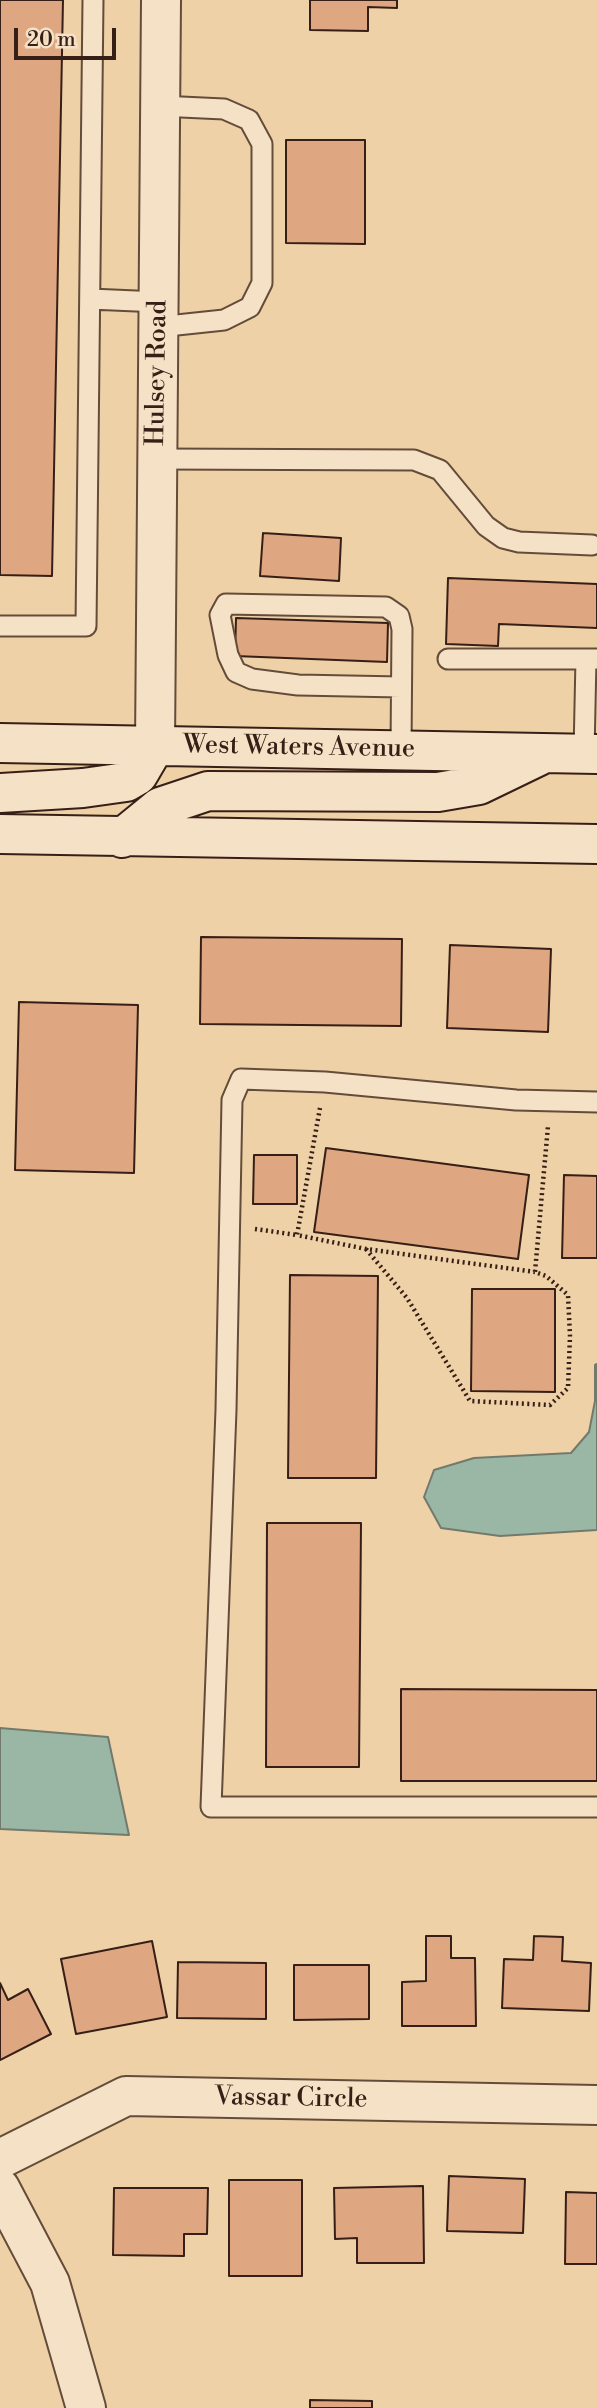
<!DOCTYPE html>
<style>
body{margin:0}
#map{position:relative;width:597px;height:2408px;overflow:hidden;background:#efd1a7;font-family:"Libre Bodoni",serif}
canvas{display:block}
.scale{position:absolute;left:14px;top:28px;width:102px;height:32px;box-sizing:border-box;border:4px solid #361f16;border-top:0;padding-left:9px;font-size:21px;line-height:24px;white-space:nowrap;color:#361f16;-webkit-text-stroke:5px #f5e1c6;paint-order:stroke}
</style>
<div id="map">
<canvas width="597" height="2408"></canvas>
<div class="scale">20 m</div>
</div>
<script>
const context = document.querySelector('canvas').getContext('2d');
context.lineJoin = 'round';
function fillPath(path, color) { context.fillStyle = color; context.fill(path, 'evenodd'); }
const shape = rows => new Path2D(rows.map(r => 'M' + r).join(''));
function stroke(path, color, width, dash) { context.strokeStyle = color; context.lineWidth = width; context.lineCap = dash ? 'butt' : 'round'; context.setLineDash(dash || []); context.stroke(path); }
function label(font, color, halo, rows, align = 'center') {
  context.font = font + ' "Libre Bodoni",serif'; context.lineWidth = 7; context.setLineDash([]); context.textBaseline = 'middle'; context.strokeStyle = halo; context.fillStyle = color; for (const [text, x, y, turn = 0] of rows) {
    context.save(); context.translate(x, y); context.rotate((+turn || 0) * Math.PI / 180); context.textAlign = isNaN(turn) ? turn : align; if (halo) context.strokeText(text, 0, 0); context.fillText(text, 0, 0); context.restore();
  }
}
const water = shape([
 [597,1364,597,1530,500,1536,441,1528,424,1497,434,1470,474,1458,571,1453,589,1432,595,1401,595,1365,597,1364],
 [0,1728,108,1737,129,1835,0,1829,0,1728]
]);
const building = shape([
 [0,0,63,0,52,576,0,575,0,0],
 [310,0,397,0,397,8,368,7,368,31,310,30,310,0],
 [286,140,365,140,365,244,286,243,286,140],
 [263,533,341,538,339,581,260,576,263,533],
 [448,578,597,584,597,628,499,624,498,646,446,644,448,578],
 [236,618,388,623,387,662,235,656,236,618],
 [201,937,402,939,401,1026,200,1024,201,937],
 [450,945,551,949,548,1032,447,1028,450,945],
 [19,1002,138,1005,134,1173,15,1170,19,1002],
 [326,1148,529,1175,518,1259,314,1232,326,1148],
 [254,1155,297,1155,297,1204,253,1204,254,1155],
 [564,1175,597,1176,597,1258,562,1258,564,1175],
 [290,1275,378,1276,376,1478,288,1478,290,1275],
 [472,1289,555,1289,555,1392,471,1391,472,1289],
 [267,1523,361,1523,359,1767,266,1767,267,1523],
 [401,1689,597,1690,597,1781,401,1781,401,1689],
 [426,1936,451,1936,451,1958,475,1958,476,2026,402,2026,402,1982,426,1981,426,1936],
 [534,1936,563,1937,562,1961,591,1963,589,2011,502,2008,504,1959,533,1960,534,1936],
 [152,1941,167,2017,76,2034,61,1959,152,1941],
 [178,1962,266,1963,266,2019,177,2018,178,1962],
 [294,1965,369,1965,369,2019,294,2020,294,1965],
 [0,1983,8,2000,28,1989,51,2034,0,2060,0,1983],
 [449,2176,525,2179,523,2233,447,2231,449,2176],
 [229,2180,302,2180,302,2276,229,2276,229,2180],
 [423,2186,424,2263,357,2263,357,2238,335,2239,334,2188,423,2186],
 [114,2188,208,2188,207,2234,184,2234,184,2256,113,2255,114,2188],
 [566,2192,597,2193,597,2264,565,2264,566,2192],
 [310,2400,372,2401,372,2408,310,2408,310,2400]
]);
const path = shape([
 [320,1108,297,1235,366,1249,535,1272],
 [255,1229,297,1235],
 [366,1249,407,1298,470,1401,550,1405,568,1388,570,1336,568,1295,546,1276,535,1272,548,1126]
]);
const service = shape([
 [90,299,159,302],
 [158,327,224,320,250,307,262,283,262,144,249,120,224,109,160,106],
 [157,459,414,460,440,470,486,526,503,538,519,542,592,545],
 [0,626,86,626,93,0],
 [448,659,597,659],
 [401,687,298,685,252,679,236,672,228,655,220,615,226,604,386,607,399,616,402,629,401,749],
 [584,753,586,659],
 [597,1102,516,1100,325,1082,241,1079,232,1100,226,1410,211,1807,597,1807]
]);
const minor = shape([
 [155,746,161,0],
 [0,2159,126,2096,597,2105],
 [0,2188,50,2283,86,2408]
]);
const secondary = shape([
 [0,743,597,754],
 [0,793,83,788,126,782,138,775,155,746],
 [0,834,597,844],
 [122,838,160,807,208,791,438,792,479,785,539,756]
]);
const streetNames = [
 ["Hulsey Road",158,373,-89],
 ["West Waters Avenue",299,748,1],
 ["Vassar Circle",291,2099,1]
];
fillPath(water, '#9ab7a6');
stroke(water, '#727a6c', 2);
fillPath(building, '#dea681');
stroke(building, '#361f16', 2);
stroke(service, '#644c3a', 23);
stroke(minor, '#644c3a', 42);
stroke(secondary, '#361f16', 42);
stroke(path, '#361f16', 4.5, [2, 3.5]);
stroke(service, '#f5e1c6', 19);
stroke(minor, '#f5e1c6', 38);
stroke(secondary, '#f5e1c6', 38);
label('26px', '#361f16', '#f5e1c6', streetNames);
</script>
